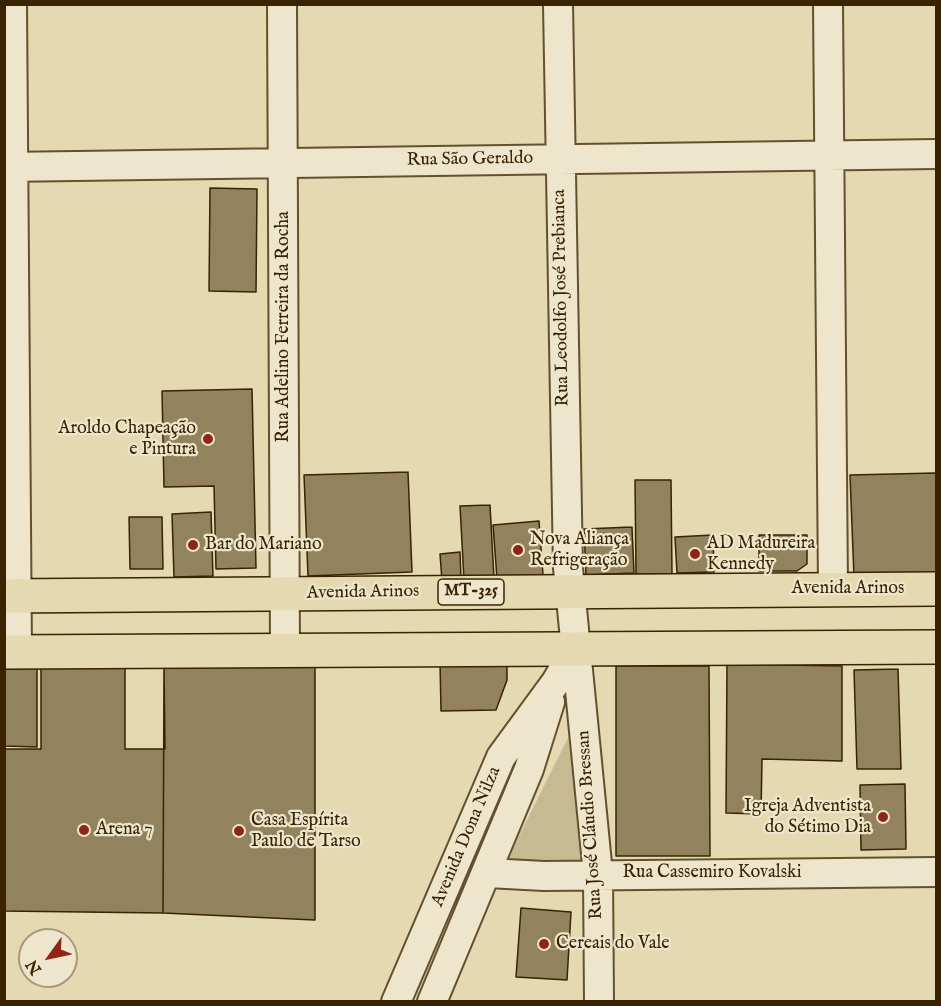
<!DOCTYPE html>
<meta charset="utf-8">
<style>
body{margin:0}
#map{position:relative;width:941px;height:1006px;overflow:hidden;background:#e4d9b1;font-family:"IM FELL English",serif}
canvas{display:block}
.frame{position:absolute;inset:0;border:6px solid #392302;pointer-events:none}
.north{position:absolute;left:18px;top:928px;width:60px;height:60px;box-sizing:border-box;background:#ede6cc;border:2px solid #a5987b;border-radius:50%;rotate:237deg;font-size:16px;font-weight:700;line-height:24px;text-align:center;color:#392302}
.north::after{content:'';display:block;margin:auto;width:21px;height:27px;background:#8f2418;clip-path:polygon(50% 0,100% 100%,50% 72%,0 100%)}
</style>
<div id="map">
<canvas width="941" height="1006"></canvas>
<div class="frame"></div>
<div class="north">N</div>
</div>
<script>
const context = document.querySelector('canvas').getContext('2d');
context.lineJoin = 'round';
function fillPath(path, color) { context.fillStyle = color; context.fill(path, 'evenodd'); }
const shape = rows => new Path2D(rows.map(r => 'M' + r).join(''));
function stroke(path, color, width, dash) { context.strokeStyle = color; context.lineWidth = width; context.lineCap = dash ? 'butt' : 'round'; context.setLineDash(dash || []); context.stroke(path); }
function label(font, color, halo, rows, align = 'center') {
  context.font = font + ' "IM FELL English",serif'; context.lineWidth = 4.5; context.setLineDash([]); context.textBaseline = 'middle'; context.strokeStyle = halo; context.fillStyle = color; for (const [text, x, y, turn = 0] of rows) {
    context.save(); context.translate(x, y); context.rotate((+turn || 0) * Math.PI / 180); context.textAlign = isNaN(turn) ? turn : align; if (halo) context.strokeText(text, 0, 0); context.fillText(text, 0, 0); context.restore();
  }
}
const green = shape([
 [577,720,585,871,505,864]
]);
const building = shape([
 [210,188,257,189,256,292,209,291,210,188],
 [252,389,256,568,216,569,214,486,164,487,162,391,252,389],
 [408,472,412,572,308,576,304,475,408,472],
 [936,473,936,574,854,577,850,475,936,473],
 [635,480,671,480,672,574,636,574,635,480],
 [490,505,494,578,464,580,460,506,490,505],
 [211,512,213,576,174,577,172,514,211,512],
 [129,517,162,517,163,569,130,569,129,517],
 [539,521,543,575,497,579,493,525,539,521],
 [632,527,634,573,586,575,584,529,632,527],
 [713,535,714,572,677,573,675,537,713,535],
 [759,535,807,535,807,564,797,571,759,571,759,535],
 [460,552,461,579,442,581,440,554,460,552],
 [507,661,507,680,496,710,441,711,440,662,507,661],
 [727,664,842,666,842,761,762,759,761,814,726,813,727,664],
 [4,665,37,665,37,747,4,746,4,665],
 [315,665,315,920,163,913,164,668,315,665],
 [616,666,709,666,710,856,616,856,616,666],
 [41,667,164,668,163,913,4,911,4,749,41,749,41,667],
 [125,667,164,668,165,749,125,749,125,667],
 [898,669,901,769,857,769,854,670,898,669],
 [905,784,906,849,861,850,860,785,905,784],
 [521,908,571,912,567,980,516,977,521,908]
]);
const minor = shape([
 [12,4,17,652],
 [282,4,285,650],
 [558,4,568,568,598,874,599,1002],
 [828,4,833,589],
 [4,167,936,154],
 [488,873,544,876,936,872],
 [396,1002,501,757,556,682,575,649],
 [432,1002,529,769,550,702]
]);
const major = shape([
 [4,596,936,589],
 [4,652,936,647]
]);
const markers = [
 [208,439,6,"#8f2418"],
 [193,545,6,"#8f2418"],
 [518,550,6,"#8f2418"],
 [695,554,6,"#8f2418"],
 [883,817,6,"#8f2418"],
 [84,830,6,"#8f2418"],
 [239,831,6,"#8f2418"],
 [544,944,6,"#8f2418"]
];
const shields = [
 [471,592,66]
];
const shieldNames = [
 ["MT-325",471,592]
];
const streetNames = [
 ["Rua São Geraldo",470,160,-1],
 ["Rua Leodolfo José Prebianca",562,298,-91],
 ["Rua Adelino Ferreira da Rocha",284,327,-90],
 ["Avenida Arinos",848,589],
 ["Avenida Arinos",363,593,-1],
 ["Rua José Cláudio Bressan",591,825,-94],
 ["Avenida Dona Nilza",467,837,-67],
 ["Rua Cassemiro Kovalski",712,873]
];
const poiNames = [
 ["Aroldo Chapeação",196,429,"right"],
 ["e Pintura",196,450,"right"],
 ["Nova Aliança",530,540],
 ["Refrigeração",530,561],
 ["AD Madureira",707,544],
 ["Kennedy",707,565],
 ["Bar do Mariano",205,545],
 ["Igreja Adventista",871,807,"right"],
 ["do Sétimo Dia",871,828,"right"],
 ["Casa Espírita",251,821],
 ["Paulo de Tarso",251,842],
 ["Arena 7",96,830],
 ["Cereais do Vale",556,944]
];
fillPath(green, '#c7ba93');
fillPath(building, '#92825d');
stroke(building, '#392302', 1.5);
stroke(minor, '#64502e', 32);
stroke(major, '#392302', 36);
stroke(minor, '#ede6cc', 28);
stroke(major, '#e4d9b1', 33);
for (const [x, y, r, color] of markers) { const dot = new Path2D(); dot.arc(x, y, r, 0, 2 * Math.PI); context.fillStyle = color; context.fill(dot); stroke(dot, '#ede6cc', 2); }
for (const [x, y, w] of shields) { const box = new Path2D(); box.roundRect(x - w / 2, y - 13, w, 26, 4.5); context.fillStyle = '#ede6cc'; context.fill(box); stroke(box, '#392302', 1.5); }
label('bold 16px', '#392302', null, shieldNames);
label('18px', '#392302', '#ede6cc', streetNames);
label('18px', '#392302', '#ede6cc', poiNames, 'left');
</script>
